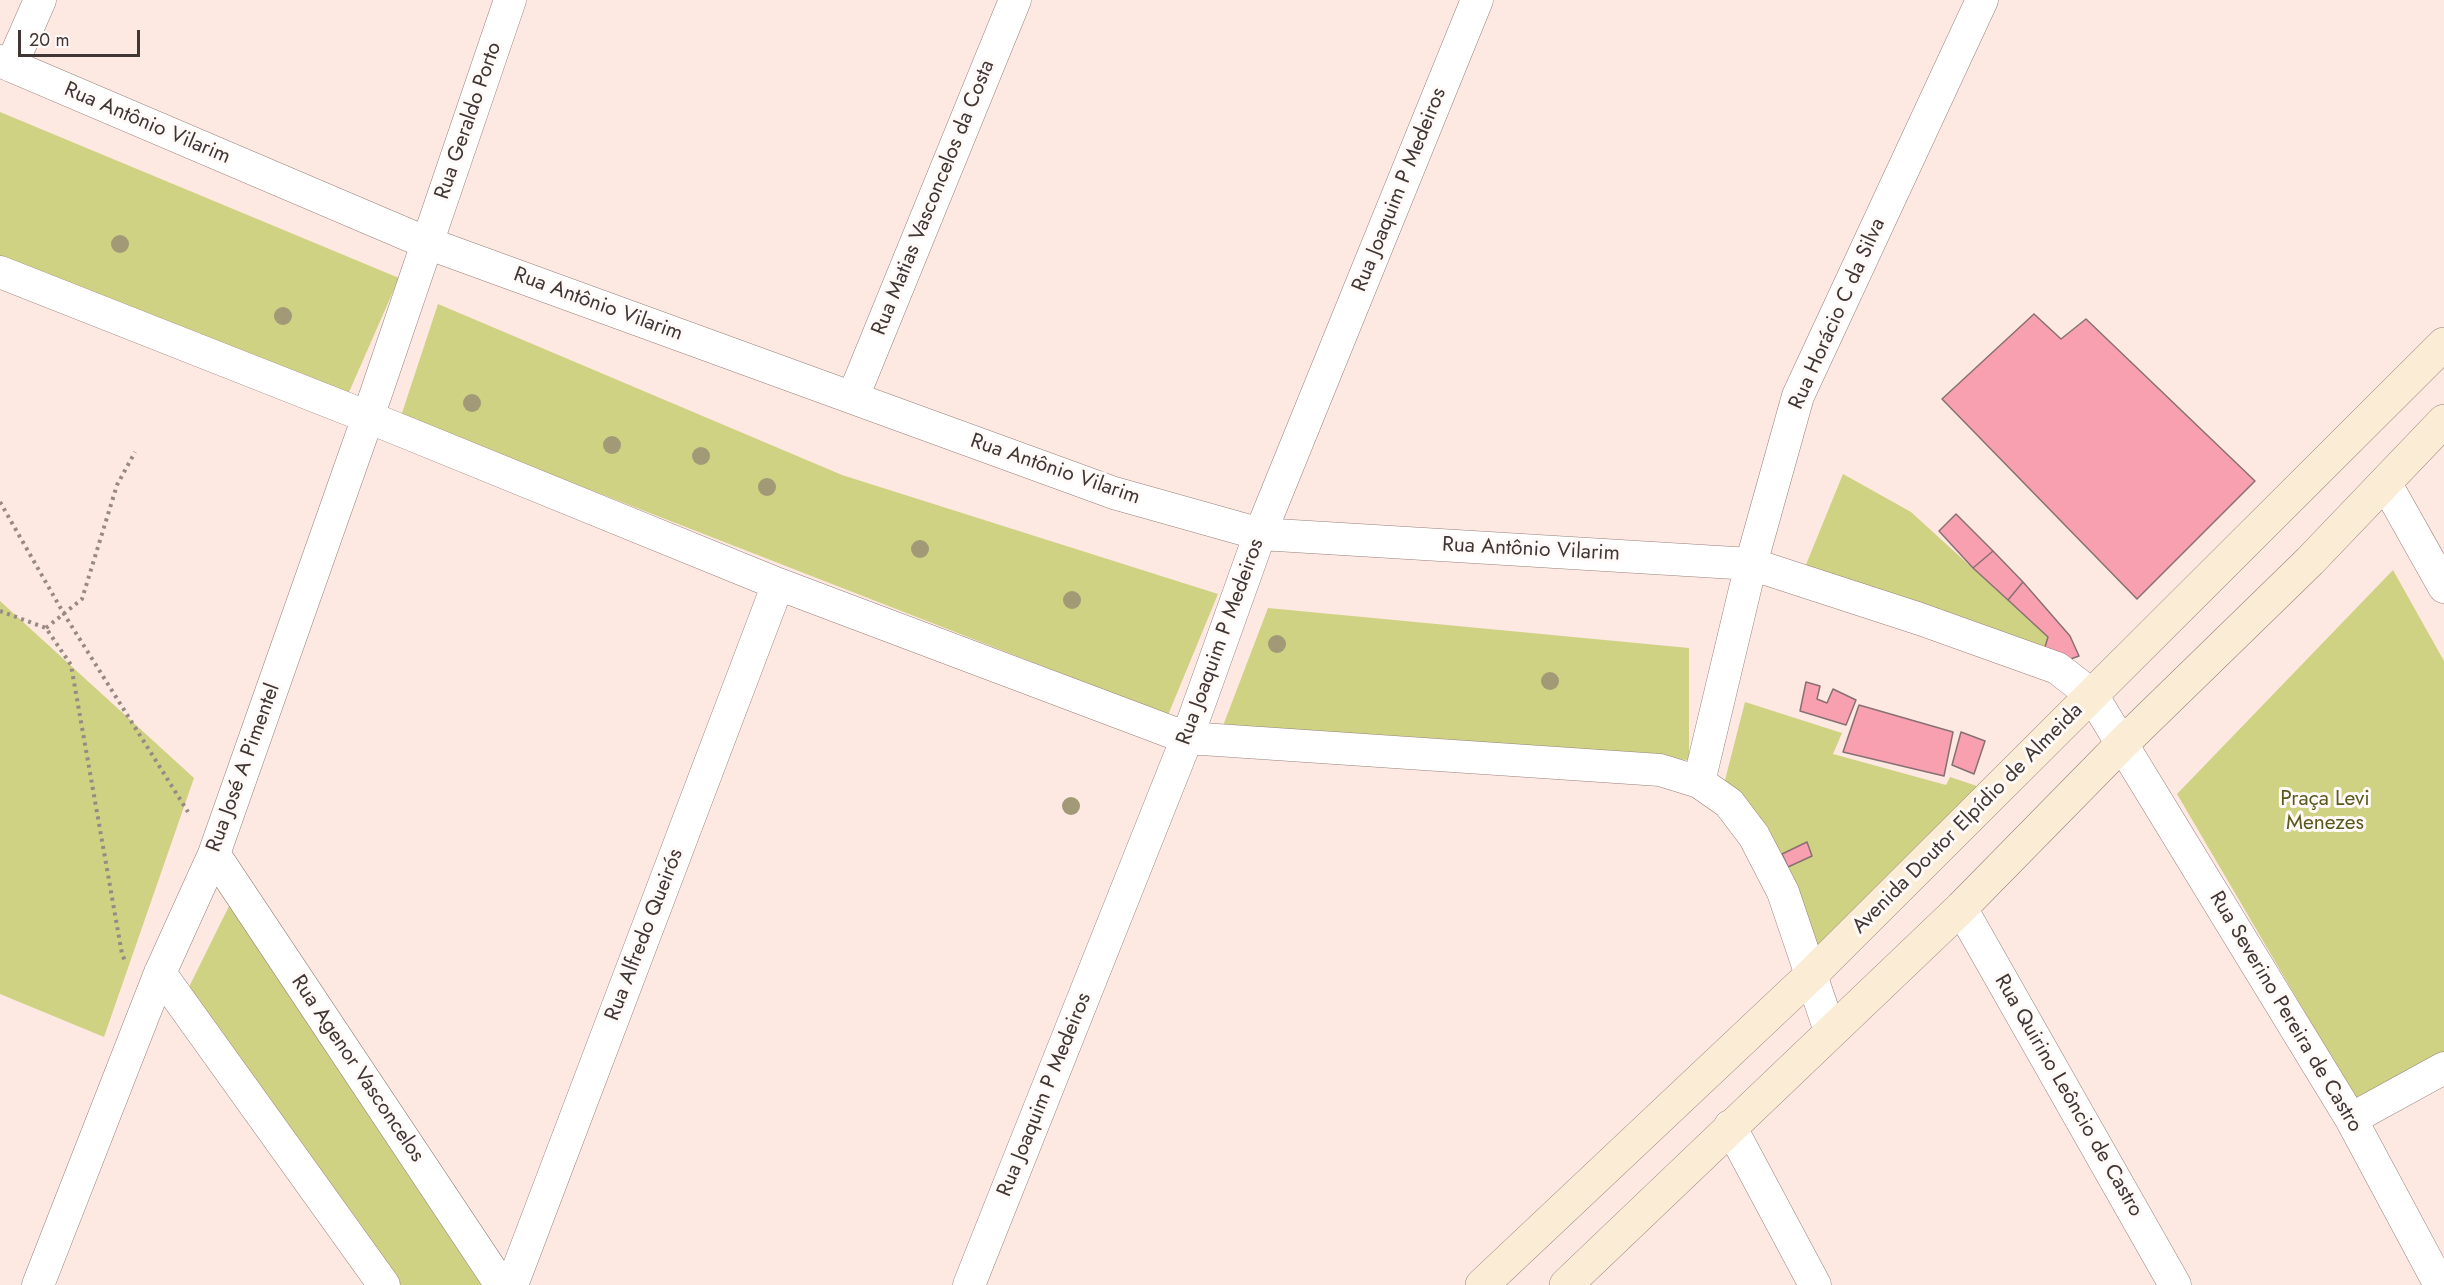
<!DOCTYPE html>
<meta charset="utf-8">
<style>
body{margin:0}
#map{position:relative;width:2444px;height:1285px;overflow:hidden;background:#fde9e2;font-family:Jost,sans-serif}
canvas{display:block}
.scale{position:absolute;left:18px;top:30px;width:122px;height:27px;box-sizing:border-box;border:3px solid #403633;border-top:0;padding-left:8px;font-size:18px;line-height:21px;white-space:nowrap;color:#403633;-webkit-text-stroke:4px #fffaf8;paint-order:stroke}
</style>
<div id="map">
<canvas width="2444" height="1285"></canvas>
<div class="scale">20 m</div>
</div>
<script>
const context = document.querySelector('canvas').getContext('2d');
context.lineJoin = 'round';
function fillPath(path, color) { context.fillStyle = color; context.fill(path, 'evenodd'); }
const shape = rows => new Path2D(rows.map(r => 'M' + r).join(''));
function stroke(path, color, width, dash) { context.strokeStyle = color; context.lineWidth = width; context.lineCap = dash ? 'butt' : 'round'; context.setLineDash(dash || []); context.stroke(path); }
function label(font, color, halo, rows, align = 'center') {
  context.font = font + ' Jost,sans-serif'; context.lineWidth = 6; context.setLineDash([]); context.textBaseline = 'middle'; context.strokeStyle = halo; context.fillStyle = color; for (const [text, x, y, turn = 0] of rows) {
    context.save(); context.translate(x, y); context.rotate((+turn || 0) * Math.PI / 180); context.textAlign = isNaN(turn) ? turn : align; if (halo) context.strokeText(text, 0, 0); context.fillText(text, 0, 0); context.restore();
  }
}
const green = shape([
 [0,112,399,278,346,399,0,258],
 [438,304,842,475,1218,594,1168,715,401,416],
 [1843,474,1911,512,2048,637,2042,657,1803,572],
 [2393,570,2444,661,2444,1052,2355,1098,2177,794],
 [0,601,194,778,104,1037,0,994],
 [1268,608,1689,648,1689,760,1221,731],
 [1745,702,1842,733,1833,754,1946,785,1950,777,1986,789,1815,959,1773,847,1725,780],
 [231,902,485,1285,401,1285,189,987]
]);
const building = shape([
 [2034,314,2061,339,2086,319,2255,481,2137,599,1942,399,2034,314],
 [1956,514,1993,551,1973,568,1939,531,1956,514],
 [1993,551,2023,582,2008,600,1973,568,1993,551],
 [2023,582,2070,636,2079,656,2060,663,2042,657,2048,637,2008,600,2023,582],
 [1806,682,1820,686,1817,699,1827,703,1833,689,1856,700,1846,725,1800,711,1806,682],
 [1859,705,1953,732,1944,776,1843,752,1859,705],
 [1961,732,1985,741,1974,774,1952,765,1961,732],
 [1807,842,1812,856,1788,867,1782,854,1807,842]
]);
const path = shape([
 [0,502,64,614,188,812],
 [0,611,46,628,71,665,122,954,125,961],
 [46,628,82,599,117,485,135,452]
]);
const minor = shape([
 [0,61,427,243,1114,493,1260,534,1751,564,1920,619,2057,668,2092,695,2351,1119,2440,1285],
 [11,66,40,0],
 [0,272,368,417,778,584,1187,738,1660,770,1699,782,1729,803,1754,836,1783,892,1830,1031],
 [853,397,1015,0],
 [2386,484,2444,587],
 [1699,782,1751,564,1798,396,1982,0],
 [214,854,501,1285],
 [1961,908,2175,1285],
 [160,973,384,1285],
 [2351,1119,2444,1068],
 [1730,1126,1815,1285],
 [38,1285,160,973,214,854,368,417,510,0],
 [512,1285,778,584],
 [969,1285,1187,738,1260,534,1477,0]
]);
const secondary = shape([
 [1482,1285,1812,974,2444,344],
 [1566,1285,1961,908,2122,744,2310,561,2444,421]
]);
const trees = [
 [120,244],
 [283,316],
 [472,403],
 [612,445],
 [701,456],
 [767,487],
 [920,549],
 [1072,600],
 [1277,644],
 [1550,681],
 [1071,806]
];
const streetNames = [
 ["Rua Geraldo Porto",469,121,-71],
 ["Rua Antônio Vilarim",147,124,23],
 ["Rua Joaquim P Medeiros",1400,190,-68],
 ["Rua Matias Vasconcelos da Costa",934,198,-68],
 ["Rua Antônio Vilarim",598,305,20],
 ["Rua Horácio C da Silva",1838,314,-66],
 ["Rua Antônio Vilarim",1055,470,19],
 ["Rua Antônio Vilarim",1531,550,3],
 ["Rua Joaquim P Medeiros",1221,642,-70],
 ["Rua José A Pimentel",244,768,-70],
 ["Avenida Doutor Elpídio de Almeida",1968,819,-45],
 ["Rua Alfredo Queirós",645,935,-69],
 ["Rua Severino Pereira de Castro",2285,1012,59],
 ["Rua Agenor Vasconcelos",357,1069,56],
 ["Rua Joaquim P Medeiros",1045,1095,-68],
 ["Rua Quirino Leôncio de Castro",2068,1096,60]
];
const parkNames = [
 ["Praça Levi",2325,800],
 ["Menezes",2325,824]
];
fillPath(green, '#cfd283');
fillPath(building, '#f8a0af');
stroke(building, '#877073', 1.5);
stroke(minor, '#978179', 33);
stroke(secondary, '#978179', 34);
stroke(path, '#988984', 4, [3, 4.5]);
stroke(minor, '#fff', 32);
stroke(secondary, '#fbecd5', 33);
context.fillStyle = '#a29a76';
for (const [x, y] of trees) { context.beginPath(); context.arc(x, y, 9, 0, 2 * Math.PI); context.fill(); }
label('21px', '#403633', '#fffaf8', streetNames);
label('21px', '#58591d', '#fffaf8', parkNames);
</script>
